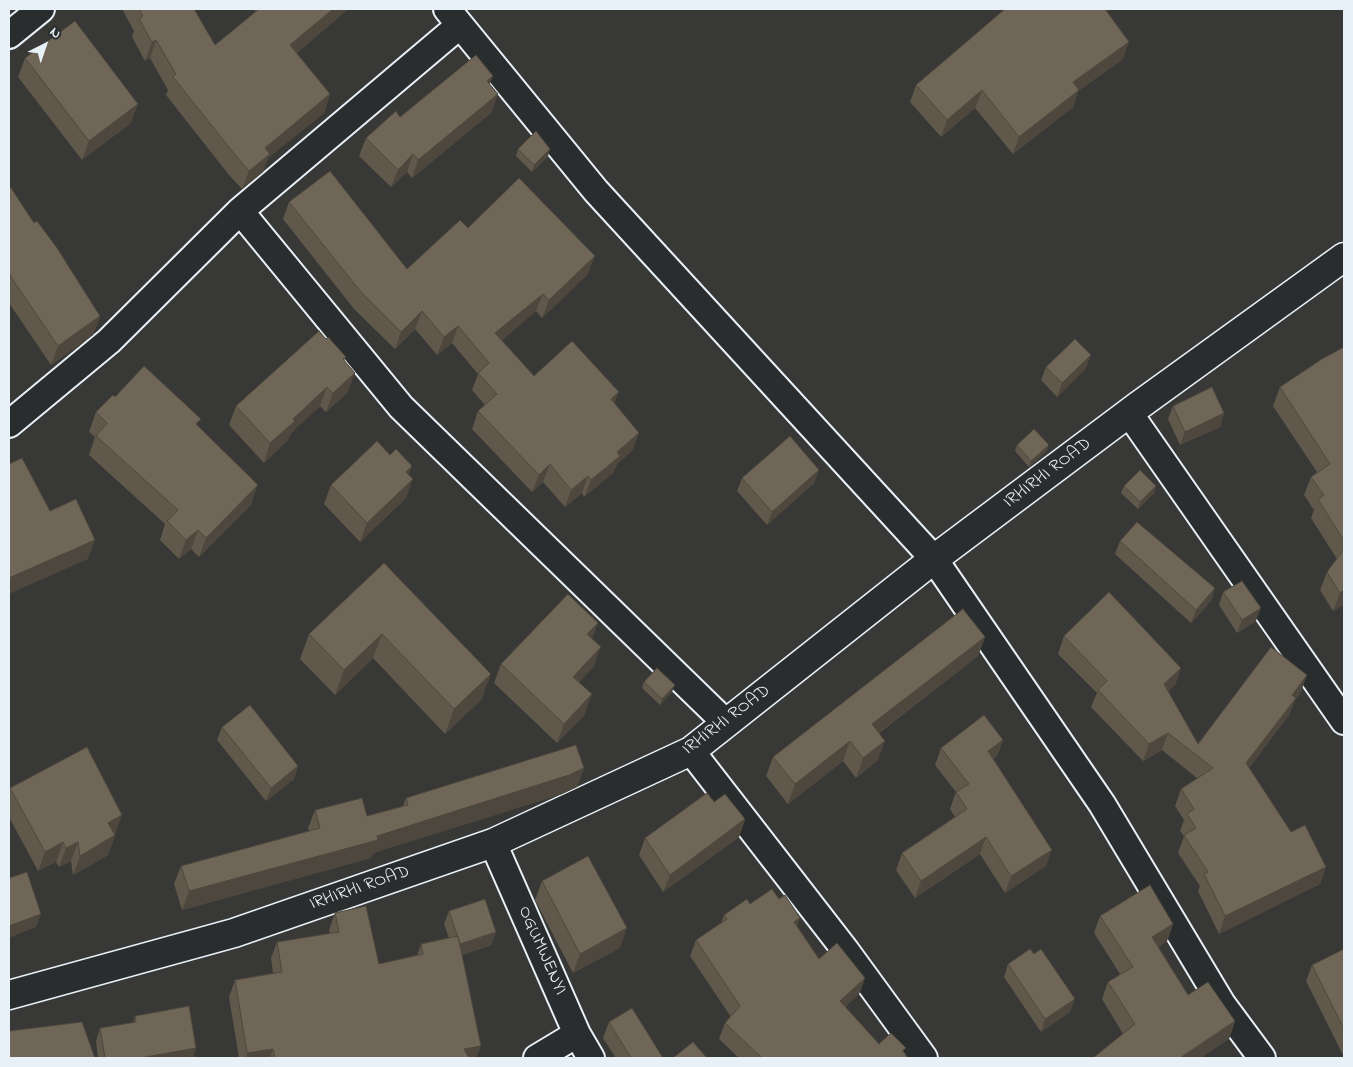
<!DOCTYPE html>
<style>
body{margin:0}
#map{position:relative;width:1353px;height:1067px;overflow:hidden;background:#383836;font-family:"Indie Flower",sans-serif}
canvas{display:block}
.frame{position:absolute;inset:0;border:10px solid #e8f1f8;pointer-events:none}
.north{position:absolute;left:20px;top:20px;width:50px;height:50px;-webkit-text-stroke:4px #2a2d2e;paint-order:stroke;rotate:41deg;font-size:14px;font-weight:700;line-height:20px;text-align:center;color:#e8f1f8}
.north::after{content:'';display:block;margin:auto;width:18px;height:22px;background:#e8f1f8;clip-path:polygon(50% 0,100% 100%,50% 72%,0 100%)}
</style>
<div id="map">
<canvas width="1353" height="1067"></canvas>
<div class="frame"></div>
<div class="north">N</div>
</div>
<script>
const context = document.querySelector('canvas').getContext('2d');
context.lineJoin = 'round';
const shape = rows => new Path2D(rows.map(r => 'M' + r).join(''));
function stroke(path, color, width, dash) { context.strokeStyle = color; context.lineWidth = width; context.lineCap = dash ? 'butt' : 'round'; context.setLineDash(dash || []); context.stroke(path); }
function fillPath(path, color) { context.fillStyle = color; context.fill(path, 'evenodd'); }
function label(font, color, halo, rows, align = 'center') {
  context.font = font + ' "Indie Flower",sans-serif'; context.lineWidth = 4; context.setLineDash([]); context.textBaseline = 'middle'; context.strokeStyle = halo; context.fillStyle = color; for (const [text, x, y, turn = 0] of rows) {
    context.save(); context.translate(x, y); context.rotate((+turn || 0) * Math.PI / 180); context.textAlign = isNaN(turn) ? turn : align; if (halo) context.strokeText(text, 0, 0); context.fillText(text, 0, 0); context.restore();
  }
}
const minor = shape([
 [447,9,596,191,934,559,1102,804,1222,1004,1262,1058],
 [9,35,41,9],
 [240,211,401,407,726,723],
 [1129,413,1344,721],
 [9,424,109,341,240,211,460,25],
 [691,751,846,951,924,1058],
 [493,843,577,1034,591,1058],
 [537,1058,577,1034]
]);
const tertiary = shape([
 [9,995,234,933,493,843,691,751,934,559,1138,406,1344,257]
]);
const wall = shape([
 [122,9,194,9,215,45,256,12,253,9,348,9,297,53,330,94,324,113,268,158,263,172,242,189,229,175,166,95,168,90,150,58,145,61,132,37,134,31],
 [1005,9,1109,9,1107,11,1123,59,1078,91,1073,107,1013,154,975,108,941,137,910,102,916,85],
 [25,58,131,123,82,160,18,77],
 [490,84,492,112,412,178,407,172,391,187,359,156,366,138,400,117],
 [518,149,550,149,548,156,532,172,516,156],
 [9,185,34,223,100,316,93,335,51,365,9,303],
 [289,202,407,269,468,228,588,274,542,318,536,311,502,340,534,376,615,403,633,450,617,464,613,473,584,497,582,493,565,507,543,482,532,492,472,429,478,411,485,405,472,390,478,374,452,343,437,355,415,329,395,349,354,309,283,219],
 [326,339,346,357,344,361,348,392,326,412,320,406,291,433,288,440,264,463,229,425,236,406],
 [1344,347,1344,605,1333,611,1320,590,1327,572,1337,559,1311,518,1314,510,1304,495,1311,477,1317,472,1273,406,1280,387],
 [1046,367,1086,368,1057,397,1041,380],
 [115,397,198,427,251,505,199,557,191,549,179,559,160,540,165,524,89,455,95,437,89,432,96,412],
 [1173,406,1224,413,1220,427,1180,445,1168,419],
 [1017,445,1047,451,1029,467,1015,451],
 [819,470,814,483,767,525,737,491,742,478],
 [409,475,406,498,360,542,324,504,331,485],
 [1124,486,1156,486,1154,493,1138,509,1121,493],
 [1120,541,1215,588,1211,601,1191,623,1115,554],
 [384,563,482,699,445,734,373,658,335,695,300,659,309,634],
 [1223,592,1256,621,1237,633,1219,605],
 [1064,636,1181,668,1175,685,1168,691,1198,744,1301,692,1295,700,1289,715,1249,768,1291,832,1326,867,1320,884,1219,934,1198,891,1200,886,1178,853,1184,836,1180,831,1184,820,1175,806,1181,789,1197,778,1162,750,1143,761,1091,707,1097,693,1058,654],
 [985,637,978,656,879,733,878,760,856,778,843,761,788,804,766,776,773,757],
 [592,638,594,666,579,682,585,714,557,743,494,683,501,664],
 [644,682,672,692,660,705,642,688],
 [222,727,298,766,294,779,266,801,217,740],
 [1003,740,997,756,993,759,1046,866,1005,893,980,854,915,898,896,870,902,853,955,817,950,809,956,792,935,765,941,748],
 [584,768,577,787,562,794,373,853,371,858,182,910,174,884,181,866,309,831,308,828,315,810,367,816,403,806,406,798],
 [10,788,115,835,108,855,73,875,71,861,59,867,56,862,38,871,9,817,9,792],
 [714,802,745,819,739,837,663,892,639,855,645,838],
 [542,881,620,948,573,973,535,900],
 [779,899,800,918,797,926,819,959,865,978,859,994,845,1007,879,1044,903,1053,907,1057,907,1058,739,1058,719,1039,725,1023,731,1017,690,956,696,940,721,923,724,915,750,904],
 [449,911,496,932,491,945,462,955,476,1058,239,1058,229,997,235,980,273,973,271,958,277,942,330,934,329,930,335,913,379,964,417,956,421,944,449,938,444,924],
 [1100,916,1173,924,1167,941,1158,947,1188,995,1235,1021,1229,1039,1200,1058,1093,1058,1123,1034,1102,999,1108,982,1120,974,1094,933],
 [1344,949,1344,1057,1306,981,1312,965],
 [1034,954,1070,1012,1041,1032,1004,977,1008,964],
 [135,1016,196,1048,193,1058,98,1058,96,1041,100,1028,133,1023],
 [609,1022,663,1058,616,1058,603,1038]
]);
const shadedWall = shape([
 [333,9,348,9,284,64,290,45],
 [156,40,150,58,145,61,152,42],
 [1129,42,1123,59,1078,91,1073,107,1013,154,1019,137,1073,82],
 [493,76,486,94,487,81],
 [982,90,975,108,941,137,947,120],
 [330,94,324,113,268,158,263,172,242,189,249,171,265,148],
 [498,94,492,112,412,178,418,160],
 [138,104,131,123,82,160,89,141],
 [550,149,548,156,532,172,534,165],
 [413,154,407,172,391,187,398,170],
 [595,256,588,274,542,318,549,300],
 [543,294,536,311,489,351,495,333],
 [422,311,415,329,395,349,401,332],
 [100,316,93,335,51,365,58,346],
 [458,326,452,343,437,355,444,337],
 [1091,355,1086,368,1057,397,1062,383],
 [355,373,348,392,326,412,333,393],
 [327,387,320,406,291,433,288,440,264,463,270,443,293,419],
 [619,392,612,409,611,399],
 [1224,413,1220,427,1180,445,1185,432],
 [639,433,633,450,617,464,613,473,584,497,591,480,617,452],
 [1049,445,1047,451,1029,467,1031,461],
 [550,464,543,482,532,492,539,475],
 [412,466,405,485,406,472],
 [819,470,814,483,767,525,772,512],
 [588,476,582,493,565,507,571,490],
 [413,479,406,498,360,542,367,523],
 [258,485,251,505,199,557,206,538],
 [1156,486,1154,493,1138,509,1140,502],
 [198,530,191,549,179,559,186,540],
 [95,540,88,559,9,594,9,578],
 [1215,588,1211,601,1191,623,1196,610],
 [1344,590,1344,605,1333,611,1340,593],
 [1261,608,1256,621,1237,633,1242,620],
 [598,623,591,642,587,634],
 [382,634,373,658,335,695,344,670],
 [985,637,978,656,865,743,872,724],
 [601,647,594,666,566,696,573,677],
 [1181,668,1175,685,1158,701,1164,684],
 [491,674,482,699,445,734,454,709],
 [1307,675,1301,692,1295,700,1289,715,1240,780,1246,763,1292,695],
 [675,685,672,692,660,705,662,699],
 [592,694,585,714,557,743,564,724],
 [1168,733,1162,750,1143,761,1149,744],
 [1003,740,997,756,982,768,988,751],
 [850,741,843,761,788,804,795,784],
 [885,741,878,760,856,778,863,758],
 [298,766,294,779,266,801,271,788],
 [584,768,577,787,562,794,373,853,371,858,182,910,189,891,377,836],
 [122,815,115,835,108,823],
 [745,819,739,837,663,892,670,875],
 [115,835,108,855,73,875,80,856],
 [986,837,980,854,915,898,921,881],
 [63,842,56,862,38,871,45,852],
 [78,842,71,861,59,867,66,848],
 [1052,850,1046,866,1005,893,1011,876],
 [1326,867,1320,884,1219,934,1225,916],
 [41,914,36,927,9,938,9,926],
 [800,918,794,934,794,922],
 [1173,924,1167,941,1145,954,1152,937],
 [627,928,620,948,573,973,580,954],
 [496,932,491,945,455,957,460,944],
 [865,978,859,994,834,1017,840,1001],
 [1075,999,1070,1012,1041,1032,1045,1019],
 [1235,1021,1229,1039,1200,1058,1180,1058],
 [481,1046,476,1058,461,1058,464,1049],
 [196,1048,193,1058,140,1058],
 [273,1049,270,1058,246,1058,247,1053]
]);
const building = shape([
 [139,9,194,9,215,45,259,9,333,9,290,45,330,94,265,148,270,154,249,171,236,156,173,77,176,74,156,40,152,42,139,19,143,16,139,9],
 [1005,9,1105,9,1129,42,1073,82,1079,90,1019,137,982,90,947,120,916,85,1005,9],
 [75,21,138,104,89,141,25,58,75,21],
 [476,55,493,76,487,81,498,94,418,160,413,154,398,170,366,138,396,111,400,117,476,55],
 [536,131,550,149,534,165,518,149,536,131],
 [330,171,407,269,460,220,468,228,519,178,595,256,549,300,543,294,495,333,534,376,572,341,619,392,611,399,639,433,617,452,620,456,591,480,588,476,571,490,550,464,539,475,478,411,497,394,478,373,489,363,458,326,444,337,422,311,401,332,360,291,289,202,330,171],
 [9,185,34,223,37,221,57,248,100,316,58,346,9,274,9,185],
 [319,331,326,339,328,337,346,357,343,359,355,373,333,393,327,387,293,419,295,421,270,443,236,406,319,331],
 [1075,339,1091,355,1062,383,1046,367,1075,339],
 [1344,347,1344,541,1318,499,1324,495,1311,477,1330,464,1280,387,1322,359,1344,347],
 [144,366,201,419,196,424,258,485,206,538,198,530,186,540,167,521,178,510,96,436,107,423,96,412,113,395,115,397,144,366],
 [1212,387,1224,413,1185,432,1173,406,1212,387],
 [1034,429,1049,445,1031,461,1017,445,1034,429],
 [790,436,819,470,772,512,742,478,790,436],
 [377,441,390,455,396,449,412,466,406,472,413,479,367,523,331,485,377,441],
 [22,458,50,511,76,499,95,540,9,578,9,464,22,458],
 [1140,470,1156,486,1140,502,1124,486,1140,470],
 [1137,522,1215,588,1196,610,1120,541,1137,522],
 [1344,549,1344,590,1340,593,1327,572,1344,549],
 [384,563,491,674,454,709,382,634,344,670,309,634,384,563],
 [1242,581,1261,608,1242,620,1223,592,1242,581],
 [1109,592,1181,668,1164,684,1198,744,1271,647,1307,675,1292,695,1296,698,1246,763,1291,832,1305,825,1326,867,1225,916,1204,874,1208,872,1184,835,1196,828,1187,814,1194,809,1181,789,1213,768,1168,733,1149,744,1098,690,1107,681,1064,636,1109,592],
 [568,594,598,623,587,634,601,647,573,677,592,694,564,724,501,664,568,594],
 [963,609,985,637,872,724,885,741,863,758,850,741,795,784,773,757,963,609],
 [657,668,675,685,662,699,644,682,657,668],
 [250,705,298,766,271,788,222,727,250,705],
 [984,715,1003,740,988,751,1052,850,1011,876,986,837,921,881,902,853,967,809,956,792,969,784,941,748,984,715],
 [576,745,584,768,569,775,377,836,378,840,189,891,181,866,320,828,315,810,362,798,367,816,408,805,406,798,576,745],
 [87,747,122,815,108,823,115,835,80,856,78,842,66,848,63,842,45,852,10,788,87,747],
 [707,793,714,802,725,794,745,819,670,875,645,838,707,793],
 [588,856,627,928,580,954,542,881,588,856],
 [27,872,41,914,9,926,9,878,27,872],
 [1150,885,1173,924,1152,937,1188,995,1208,982,1235,1021,1180,1058,1093,1058,1135,1024,1108,982,1133,967,1100,916,1150,885],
 [772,889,779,899,785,895,800,918,794,922,819,959,837,943,865,978,840,1001,879,1044,891,1033,906,1048,902,1051,907,1057,906,1058,762,1058,725,1023,740,1006,696,940,727,919,724,915,747,899,750,904,772,889],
 [485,899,496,932,460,944,449,911,485,899],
 [366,906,379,964,423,954,421,944,458,936,481,1046,464,1049,469,1058,275,1058,273,1049,247,1053,235,980,282,972,277,942,339,932,335,913,366,906],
 [1030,949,1034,954,1041,949,1075,999,1045,1019,1008,964,1030,949],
 [1344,949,1344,1029,1312,965,1344,949],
 [189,1006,196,1048,140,1058,105,1058,100,1028,136,1022,135,1016,189,1006],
 [632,1008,663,1058,631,1058,609,1022,632,1008],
 [82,1022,95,1058,9,1058,9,1031,82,1022],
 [693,1042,707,1058,673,1058,693,1042]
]);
const streetNames = [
 ["IRHIRHI ROAD",1048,474,-37],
 ["IRHIRHI ROAD",727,721,-37],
 ["IRHIRHI ROAD",360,889,-19],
 ["OGUMWENYI",541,951,66]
];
stroke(minor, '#e8f1f8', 30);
stroke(tertiary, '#e8f1f8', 31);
stroke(minor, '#2a2d2e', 26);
stroke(tertiary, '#2a2d2e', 28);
fillPath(wall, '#60584b');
fillPath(shadedWall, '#4e473d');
fillPath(building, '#706657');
stroke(building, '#4e473d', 1);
label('18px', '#e8f1f8', '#2a2d2e', streetNames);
</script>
